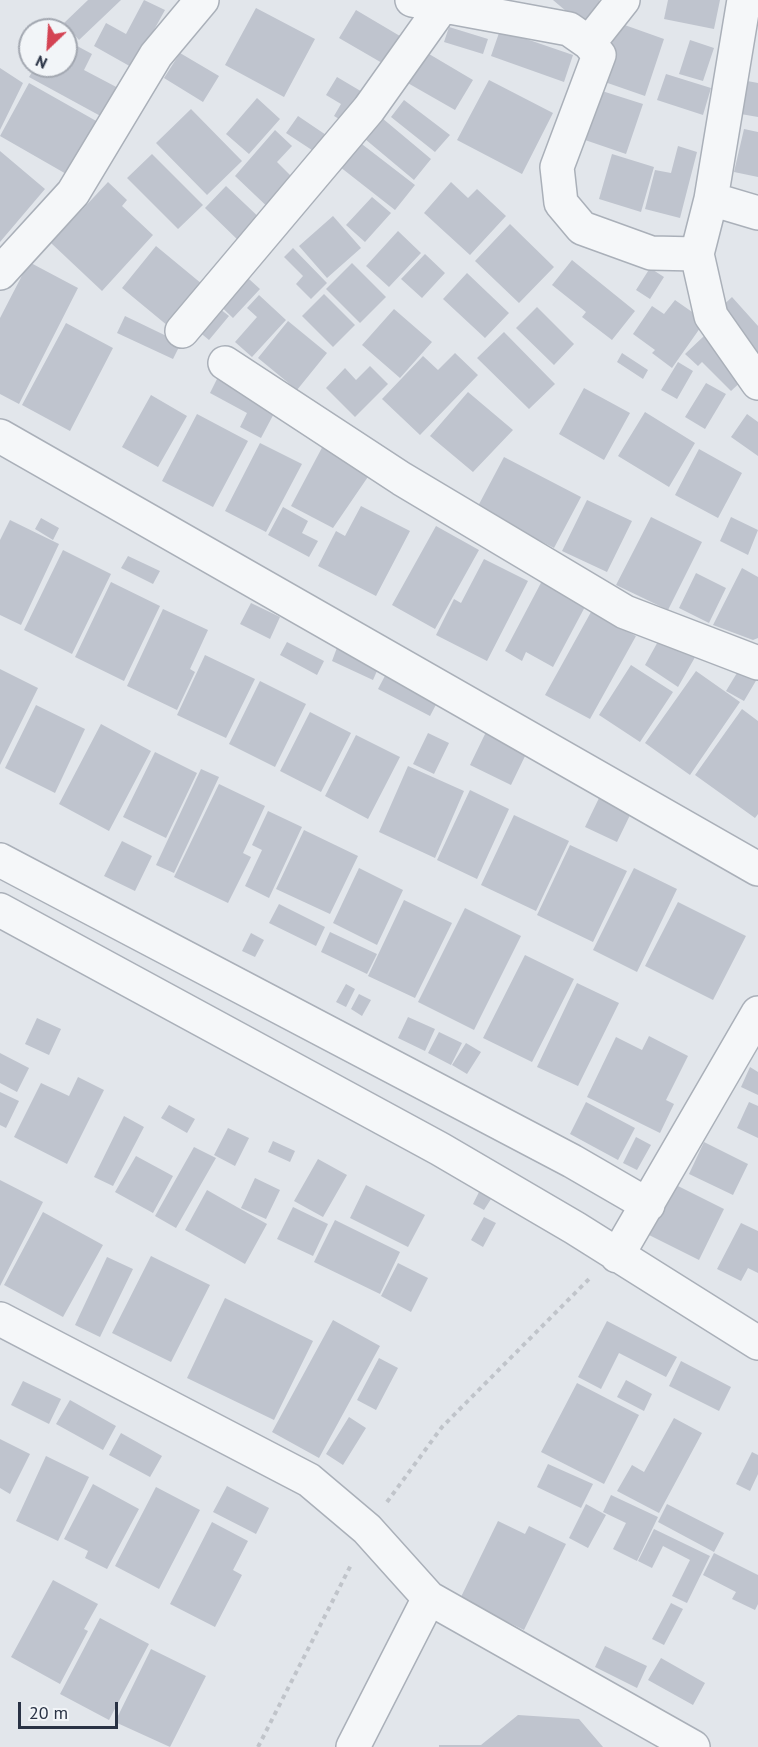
<!DOCTYPE html>
<style>
body{margin:0}
#map{position:relative;width:758px;height:1747px;overflow:hidden;background:#e2e6eb;font-family:"PT Sans",sans-serif}
canvas{display:block}
.north{position:absolute;left:18px;top:18px;width:60px;height:60px;box-sizing:border-box;background:#f2f5f8;border:2px solid #a2a7b0;border-radius:50%;rotate:205deg;font-size:16px;font-weight:700;line-height:24px;text-align:center;color:#293244}
.north::after{content:'';display:block;margin:auto;width:21px;height:27px;background:#d44353;clip-path:polygon(50% 0,100% 100%,50% 72%,0 100%)}
.scale{position:absolute;left:18px;top:1702px;width:100px;height:27px;box-sizing:border-box;border:3px solid #293244;border-top:0;padding-left:8px;font-size:18px;line-height:21px;white-space:nowrap;color:#293244;-webkit-text-stroke:4px #f2f5f8;paint-order:stroke}
</style>
<div id="map">
<canvas width="758" height="1747"></canvas>
<div class="north">N</div>
<div class="scale">20 m</div>
</div>
<script>
const context = document.querySelector('canvas').getContext('2d');
context.lineJoin = 'round';
function fillPath(path, color) { context.fillStyle = color; context.fill(path, 'evenodd'); }
const shape = rows => new Path2D(rows.map(r => 'M' + r).join(''));
function stroke(path, color, width, dash) { context.strokeStyle = color; context.lineWidth = width; context.lineCap = dash ? 'butt' : 'round'; context.setLineDash(dash || []); context.stroke(path); }
const building = shape([
 [88,0,121,0,79,40,64,23],
 [144,0,165,10,133,68,94,46,106,23,126,34],
 [553,0,599,0,606,6,586,28],
 [668,0,720,0,714,29,664,19],
 [256,8,315,39,284,97,225,65],
 [356,10,405,39,389,67,339,38],
 [619,23,664,39,645,96,599,80],
 [449,27,488,39,483,54,444,42],
 [500,30,573,55,564,82,491,56],
 [66,40,92,54,84,70,122,90,106,119,29,77,36,66,66,66],
 [690,40,714,48,703,81,679,74],
 [424,51,473,80,455,110,406,82],
 [180,53,219,76,203,102,164,78],
 [0,68,23,83,0,130],
 [666,74,711,88,703,115,657,100],
 [337,77,369,96,351,126,334,116,341,104,326,95],
 [489,80,553,113,522,174,457,140],
 [742,80,758,83,758,117,735,113],
 [29,83,98,122,68,175,0,136],
 [602,91,643,104,626,154,585,140],
 [257,98,280,119,249,154,226,134],
 [404,100,450,135,435,152,391,117],
 [191,109,242,161,207,195,156,143],
 [298,116,332,139,321,156,286,133],
 [382,118,431,159,414,180,365,139],
 [744,129,758,132,758,177,734,172],
 [275,130,292,146,277,162,301,186,275,214,235,176],
 [354,138,415,185,395,210,335,163],
 [678,146,697,152,680,218,645,209,655,170,671,173],
 [0,151,45,189,0,242],
 [152,154,203,205,178,229,127,178],
 [612,154,654,167,641,212,599,199],
 [108,182,127,200,122,206,153,235,102,291,51,243],
 [451,182,468,198,477,189,506,216,470,255,424,213],
 [226,186,265,223,243,245,205,208],
 [372,197,391,213,365,242,346,225],
 [333,216,361,248,327,278,299,246],
 [510,224,554,267,519,303,475,261],
 [398,231,421,253,389,287,366,266],
 [156,246,202,284,168,326,122,288],
 [293,248,327,283,311,299,296,284,303,276,284,257],
 [425,254,445,273,422,298,401,279],
 [572,260,635,311,612,340,582,317,586,312,552,285],
 [29,262,78,288,19,404,0,394,0,318],
 [352,263,386,297,360,323,326,289],
 [650,268,664,277,650,299,636,290],
 [239,270,260,289,233,318,212,298],
 [467,273,509,313,485,338,443,299],
 [324,294,355,325,333,347,302,316],
 [259,295,286,320,252,357,235,342,257,317,247,308],
 [732,297,758,326,758,356,717,311],
 [675,300,705,321,672,368,652,353,655,350,633,334,652,306,664,314],
 [211,302,229,316,209,340,192,326],
 [537,307,574,344,554,365,516,328],
 [394,309,432,342,400,378,362,345],
 [125,316,181,343,173,359,117,333],
 [288,321,327,353,297,390,258,358],
 [66,323,113,348,70,431,22,405],
 [504,332,555,384,529,409,477,358],
 [704,336,746,377,731,391,702,362,698,366,685,354],
 [455,353,478,375,420,435,382,399,423,356,438,370],
 [622,353,648,370,643,379,617,362],
 [678,362,693,371,677,399,661,390],
 [370,366,388,384,355,417,326,388,345,368,356,380],
 [220,373,279,404,261,438,240,427,247,413,210,393],
 [706,383,726,394,705,429,685,417],
 [584,388,630,413,604,460,559,434],
 [468,392,513,430,473,472,430,436],
 [151,395,187,416,158,467,122,447],
 [645,412,695,443,669,487,618,456],
 [197,414,248,441,213,507,162,481],
 [747,414,758,422,758,456,731,437],
 [325,442,374,468,333,528,291,506],
 [260,443,302,464,266,532,225,511],
 [699,449,742,473,718,518,675,495],
 [504,457,581,497,554,548,477,508],
 [587,500,632,521,607,572,562,551],
 [361,506,410,531,376,596,318,566,336,531,345,536],
 [283,507,308,521,302,533,318,541,309,557,268,535],
 [651,517,702,542,668,610,616,585],
 [731,517,758,530,748,555,720,541],
 [41,518,59,528,53,540,35,529],
 [10,520,59,544,21,625,0,615,0,540],
 [436,526,479,550,435,629,392,605],
 [63,550,111,574,72,654,24,630],
 [128,556,160,571,153,584,121,568],
 [484,559,528,581,487,661,436,635,454,599,461,603],
 [742,568,758,577,758,638,753,640,713,625],
 [696,573,726,588,709,623,679,608],
 [543,579,587,603,553,667,526,652,522,661,505,651],
 [111,582,160,606,124,681,75,657],
 [251,603,280,617,270,639,240,624],
 [163,609,208,630,190,669,195,672,177,710,127,686],
 [591,612,636,636,590,719,545,695],
 [661,636,698,652,678,687,645,665],
 [287,642,324,661,317,675,280,655],
 [338,645,380,664,373,680,332,661],
 [205,655,255,679,226,738,177,715],
 [631,665,673,692,640,742,599,715],
 [740,668,757,679,744,701,726,691],
 [0,669,38,688,0,765],
 [696,671,740,702,690,775,645,743],
 [387,672,439,699,430,716,378,689],
 [260,681,306,704,275,767,229,744],
 [36,705,85,729,55,793,5,768],
 [742,709,758,721,758,814,755,818,695,775],
 [310,712,351,733,321,792,280,771],
 [101,724,151,751,109,831,59,804],
 [486,732,527,752,511,785,470,765],
 [428,733,449,743,434,774,413,764],
 [356,735,400,757,368,819,325,796],
 [155,752,197,773,166,838,123,817],
 [408,766,464,791,435,858,379,832],
 [201,769,219,777,174,873,156,865],
 [219,784,265,806,243,853,251,857,228,903,174,877],
 [470,790,509,809,477,879,437,860],
 [600,796,632,811,617,842,585,827],
 [268,811,302,827,269,898,245,886,262,850,252,845],
 [514,815,569,841,536,911,481,885],
 [304,830,358,856,330,914,276,889],
 [122,841,152,856,135,891,104,876],
 [570,845,627,871,593,942,537,915],
 [359,868,403,890,377,945,333,923],
 [634,868,677,889,637,972,593,950],
 [404,900,452,923,415,998,368,976],
 [678,902,746,936,713,1000,645,966],
 [279,904,325,927,316,946,269,923],
 [465,908,521,936,474,1030,418,1002],
 [330,932,377,954,367,974,321,952],
 [251,933,264,940,255,957,242,951],
 [525,955,574,979,532,1062,483,1038],
 [577,983,619,1003,578,1086,537,1067],
 [346,984,355,989,346,1007,336,1002],
 [359,994,371,1000,362,1016,351,1009],
 [408,1017,435,1029,425,1051,398,1038],
 [37,1018,61,1029,49,1055,25,1044],
 [439,1032,462,1043,451,1065,428,1053],
 [649,1036,688,1056,666,1100,674,1104,660,1133,587,1097,616,1037,642,1050],
 [466,1043,481,1052,467,1074,452,1065],
 [0,1053,29,1068,17,1092,0,1083],
 [750,1067,758,1072,758,1095,741,1087],
 [78,1077,104,1090,67,1164,14,1137,41,1083,69,1096],
 [0,1092,19,1101,6,1128,0,1125],
 [586,1102,635,1128,618,1160,570,1134],
 [749,1102,758,1106,758,1138,737,1128],
 [169,1105,195,1119,187,1133,161,1118],
 [124,1116,144,1127,113,1186,94,1177],
 [228,1128,249,1138,235,1166,214,1155],
 [636,1137,651,1145,637,1170,623,1163],
 [273,1141,295,1151,290,1162,268,1152],
 [704,1142,748,1164,733,1195,689,1174],
 [194,1147,216,1158,176,1228,155,1216],
 [136,1156,173,1176,153,1213,115,1192],
 [318,1159,347,1175,323,1217,294,1201],
 [255,1178,280,1190,266,1219,241,1208],
 [0,1180,43,1202,0,1286],
 [672,1183,724,1209,699,1260,647,1234],
 [366,1185,425,1215,408,1247,350,1218],
 [207,1190,267,1224,245,1264,185,1230],
 [479,1192,491,1199,484,1210,473,1204],
 [293,1207,328,1224,313,1256,277,1239],
 [43,1212,103,1245,63,1317,4,1285],
 [484,1217,496,1223,483,1247,471,1240],
 [335,1220,400,1252,380,1294,314,1262],
 [741,1223,758,1231,758,1273,748,1268,741,1281,717,1269],
 [151,1256,210,1285,171,1362,112,1333],
 [107,1257,133,1269,100,1337,75,1325],
 [398,1263,428,1278,411,1312,381,1296],
 [225,1298,313,1341,274,1420,187,1378],
 [333,1320,380,1346,319,1458,272,1432],
 [607,1321,677,1357,666,1377,619,1353,601,1389,578,1377],
 [379,1358,398,1368,376,1410,357,1400],
 [681,1361,731,1387,719,1411,669,1386],
 [626,1380,652,1394,644,1411,617,1397],
 [23,1381,61,1399,49,1424,11,1405],
 [577,1383,639,1415,604,1484,541,1452],
 [70,1400,116,1426,103,1450,56,1424],
 [349,1417,366,1428,343,1465,326,1454],
 [674,1418,702,1433,659,1513,617,1491,632,1465,644,1472],
 [121,1433,162,1456,150,1477,109,1455],
 [0,1439,30,1454,10,1494,0,1488],
 [752,1452,758,1455,758,1474,750,1491,736,1484],
 [46,1456,89,1477,58,1541,16,1521],
 [548,1464,593,1484,581,1508,537,1487],
 [93,1484,139,1509,107,1569,85,1558,88,1551,64,1539],
 [227,1486,269,1508,256,1534,213,1512],
 [156,1487,200,1510,159,1589,115,1566],
 [611,1495,658,1517,637,1561,613,1549,626,1523,603,1512],
 [586,1504,606,1515,588,1548,569,1538],
 [667,1504,724,1533,714,1552,658,1522],
 [498,1521,525,1534,529,1526,566,1544,524,1630,460,1599],
 [212,1522,248,1541,233,1570,242,1575,215,1627,170,1604],
 [654,1529,710,1556,687,1603,672,1596,690,1560,663,1546,652,1568,638,1561],
 [714,1553,758,1575,758,1604,755,1610,732,1599,736,1592,703,1575],
 [53,1580,98,1604,84,1629,88,1631,60,1684,11,1657],
 [671,1603,683,1609,664,1645,652,1639],
 [100,1618,149,1644,109,1720,60,1694],
 [605,1646,647,1666,637,1688,595,1667],
 [151,1649,206,1676,170,1747,115,1722],
 [661,1658,705,1683,693,1705,648,1680],
 [518,1715,579,1719,603,1747,439,1747,439,1745,481,1745]
]);
const path = shape([
 [387,1502,442,1427,591,1277],
 [258,1747,352,1563]
]);
const minor = shape([
 [412,0,569,29,589,43,599,55,557,167,561,203,582,228,651,253,697,254],
 [744,0,711,199,697,254,711,316,758,383],
 [589,43,623,0],
 [711,199,758,213],
 [0,273,73,193,156,55,202,0],
 [182,331,369,109,443,5],
 [225,363,402,479,625,612,758,663],
 [0,436,758,869],
 [0,860,572,1161,648,1205],
 [0,910,440,1149,575,1228,758,1343],
 [617,1256,758,1013],
 [0,1319,309,1480,367,1529,429,1598,693,1747],
 [353,1747,429,1598]
]);
fillPath(building, '#bfc4ce');
stroke(minor, '#aab0b9', 36);
stroke(path, '#c0c4ca', 4, [4.5, 4.5]);
stroke(minor, '#f5f7f9', 33);
</script>
